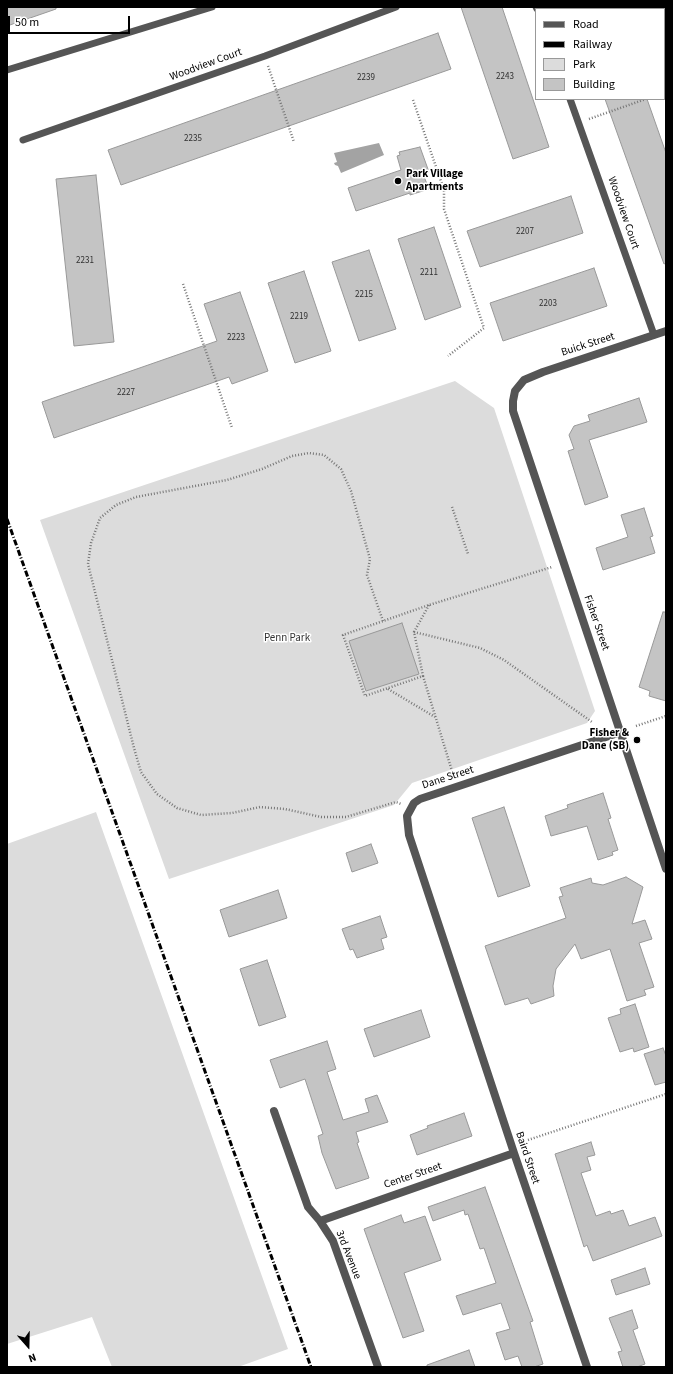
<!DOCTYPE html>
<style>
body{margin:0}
#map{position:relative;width:673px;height:1374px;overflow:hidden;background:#fff;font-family:"Source Sans 3",sans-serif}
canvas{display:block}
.frame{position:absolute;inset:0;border:8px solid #000;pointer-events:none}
.legend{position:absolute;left:535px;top:8px;width:130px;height:92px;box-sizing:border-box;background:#fff;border:1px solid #999;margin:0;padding:5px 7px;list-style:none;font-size:12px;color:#000}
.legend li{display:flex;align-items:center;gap:8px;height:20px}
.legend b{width:20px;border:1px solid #999}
.north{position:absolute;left:8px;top:1326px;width:40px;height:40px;-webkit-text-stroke:3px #fff;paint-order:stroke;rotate:160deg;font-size:11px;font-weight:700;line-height:16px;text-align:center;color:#000}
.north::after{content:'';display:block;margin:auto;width:14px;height:18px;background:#000;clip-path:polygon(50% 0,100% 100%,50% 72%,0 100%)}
.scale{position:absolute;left:8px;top:16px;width:122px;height:18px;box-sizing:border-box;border:2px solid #000;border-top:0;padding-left:5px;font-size:12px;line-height:14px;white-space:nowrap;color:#000;-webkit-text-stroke:3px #fff;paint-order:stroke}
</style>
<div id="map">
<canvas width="673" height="1374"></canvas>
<div class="frame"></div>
<ul class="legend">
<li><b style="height:5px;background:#555"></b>Road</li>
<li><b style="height:5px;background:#000"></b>Railway</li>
<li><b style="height:11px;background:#dcdcdc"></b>Park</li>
<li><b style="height:11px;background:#c4c4c4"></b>Building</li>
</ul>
<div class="north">N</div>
<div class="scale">50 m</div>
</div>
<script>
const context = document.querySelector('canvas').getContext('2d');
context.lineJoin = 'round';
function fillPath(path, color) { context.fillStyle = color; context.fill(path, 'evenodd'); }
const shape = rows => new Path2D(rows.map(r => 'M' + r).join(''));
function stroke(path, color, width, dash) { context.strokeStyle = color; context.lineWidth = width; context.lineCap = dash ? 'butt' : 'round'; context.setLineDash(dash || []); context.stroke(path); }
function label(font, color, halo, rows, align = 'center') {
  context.font = font + ' "Source Sans 3",sans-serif'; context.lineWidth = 3; context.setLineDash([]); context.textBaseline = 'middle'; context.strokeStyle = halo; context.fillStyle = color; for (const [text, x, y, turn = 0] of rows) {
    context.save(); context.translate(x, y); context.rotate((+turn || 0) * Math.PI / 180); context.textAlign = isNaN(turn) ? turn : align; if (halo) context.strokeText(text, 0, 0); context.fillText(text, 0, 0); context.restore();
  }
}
const green = shape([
 [455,381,494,408,595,711,587,723,412,783,394,805,169,879,40,520],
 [96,812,288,1349,238,1367,112,1367,92,1317,7,1344,7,844]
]);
const water = shape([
 [379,143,384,155,341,173,338,166,335,165,334,163,337,162,334,153]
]);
const building = shape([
 [7,7,56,7,56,9,7,26,7,7],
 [461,7,502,7,549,147,513,159,461,7],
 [438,33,451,69,121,185,108,150,438,33],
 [605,99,647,99,666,153,666,263,664,264,605,99],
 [420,147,429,172,423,174,429,189,410,195,410,193,356,211,348,188,401,170,397,156,400,155,399,152,420,147],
 [96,175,114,342,74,346,56,179,96,175],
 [571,196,583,233,480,267,467,231,571,196],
 [434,227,461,307,425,320,398,239,434,227],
 [369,250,396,329,359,341,332,262,369,250],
 [594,268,607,306,503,341,490,303,594,268],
 [304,271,331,351,295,363,268,283,304,271],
 [240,292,268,371,232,384,229,377,54,438,42,402,217,341,204,304,240,292],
 [639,398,647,422,589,440,608,497,585,505,568,451,574,449,569,435,574,426,590,421,588,415,639,398],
 [644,508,653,536,650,537,655,553,603,570,596,548,628,537,621,515,644,508],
 [663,612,666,612,666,701,649,696,650,691,639,687,663,612],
 [402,623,419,674,366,691,349,641,402,623],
 [603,793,611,818,608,819,618,850,612,852,613,855,598,860,587,826,551,836,545,816,568,808,567,805,603,793],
 [504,807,530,886,498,897,472,818,504,807],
 [371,844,378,863,352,872,346,853,371,844],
 [626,877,643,887,632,924,645,920,652,939,639,943,654,987,644,990,646,995,627,1001,610,949,581,959,575,944,556,969,553,986,554,996,531,1004,528,998,505,1005,485,946,566,918,559,897,563,896,560,888,591,878,592,883,603,885,626,877],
 [278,890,287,918,229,937,220,910,278,890],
 [380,916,387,937,381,939,384,949,357,958,353,949,350,950,342,929,380,916],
 [267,960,286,1017,259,1026,240,969,267,960],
 [635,1004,649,1047,634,1052,633,1048,620,1052,608,1018,621,1014,620,1009,635,1004],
 [421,1010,430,1037,374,1057,364,1029,421,1010],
 [327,1041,336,1069,327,1072,343,1120,369,1112,365,1099,377,1095,388,1122,356,1132,359,1142,357,1143,369,1178,336,1189,322,1153,318,1136,323,1134,305,1079,280,1088,270,1060,327,1041],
 [663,1048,666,1056,666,1082,655,1085,644,1054,663,1048],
 [464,1113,472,1136,417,1155,410,1135,428,1128,427,1126,464,1113],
 [591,1142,595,1155,587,1157,591,1170,581,1173,596,1216,610,1211,611,1214,623,1210,629,1226,655,1217,662,1236,593,1261,587,1245,584,1247,555,1154,591,1142],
 [485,1187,533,1321,530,1322,543,1364,534,1367,522,1367,518,1356,505,1360,496,1333,510,1329,501,1303,463,1315,456,1296,496,1283,484,1248,480,1249,468,1214,465,1215,464,1210,433,1221,428,1207,485,1187],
 [401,1215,404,1223,425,1216,441,1260,404,1273,424,1331,403,1338,364,1229,401,1215],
 [645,1268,650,1284,616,1295,611,1280,645,1268],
 [632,1310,638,1328,633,1330,645,1364,637,1367,623,1367,618,1352,622,1351,609,1318,632,1310],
 [469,1350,475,1367,427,1367,427,1365,469,1350]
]);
const path = shape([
 [268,66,294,142],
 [664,93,666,92],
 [413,100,444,190,444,209,484,328,448,356],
 [589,119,646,99],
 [183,284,232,428],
 [452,507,468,554],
 [429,605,414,632,423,676,365,696,343,635,429,605,552,567],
 [383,621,367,575,370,559,351,491,341,469,324,455,309,453,292,456,262,469,227,480,136,497,116,505,100,518,91,543,88,564,134,748,141,772,157,794,177,808,201,815,232,813,260,807,285,809,321,817,346,817,396,802,401,804],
 [414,632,480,648,504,660,592,722],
 [423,676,452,771],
 [388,689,435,717],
 [636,726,666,716],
 [528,1140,666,1094]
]);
const lane = shape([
 [536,7,537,9],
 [7,70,212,7],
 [570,99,654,335],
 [23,140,265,56,396,7]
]);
const street = shape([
 [666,331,543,372,524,380,515,391,513,401,513,411,666,869],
 [274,1111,308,1207,320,1221,333,1241,378,1367],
 [320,1221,514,1153],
 [587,1367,514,1153,409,835,407,816,414,803,420,799,621,732]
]);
const rail = shape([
 [7,519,311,1367]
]);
const markers = [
 [398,181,4,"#000"],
 [637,740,4,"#000"]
];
const numberNames = [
 ["2243",505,77],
 ["2239",366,78],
 ["2235",193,139],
 ["2207",525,232],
 ["2231",85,261],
 ["2211",429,273],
 ["2215",364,295],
 ["2203",548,304],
 ["2219",299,317],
 ["2223",236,338],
 ["2227",126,393]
];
const streetNames = [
 ["Woodview Court",206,65,-20],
 ["Woodview Court",623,213,71],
 ["Buick Street",588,345,-18],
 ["Fisher Street",596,623,71],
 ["Dane Street",448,778,-18],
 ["Baird Street",527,1158,71],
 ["Center Street",413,1176,-19],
 ["3rd Avenue",348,1255,68]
];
const poiNames = [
 ["Park Village",406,175],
 ["Apartments",406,188],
 ["Fisher &",629,734,"right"],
 ["Dane (SB)",629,747,"right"]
];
const parkNames = [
 ["Penn Park",287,639]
];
fillPath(green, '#dcdcdc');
fillPath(water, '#a3a3a3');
fillPath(building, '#c4c4c4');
stroke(building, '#999', 1);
stroke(path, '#777', 2.5, [1, 2]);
stroke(lane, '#555', 7);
stroke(street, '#555', 8);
stroke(rail, '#000', 3, [6, 2, 1, 2]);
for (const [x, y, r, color] of markers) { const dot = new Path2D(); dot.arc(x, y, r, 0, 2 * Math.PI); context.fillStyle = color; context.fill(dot); stroke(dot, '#fff', 1.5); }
label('9px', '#313131', null, numberNames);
label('11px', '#000', '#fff', streetNames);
label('bold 11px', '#000', '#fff', poiNames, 'left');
label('11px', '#333', '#fff', parkNames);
</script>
